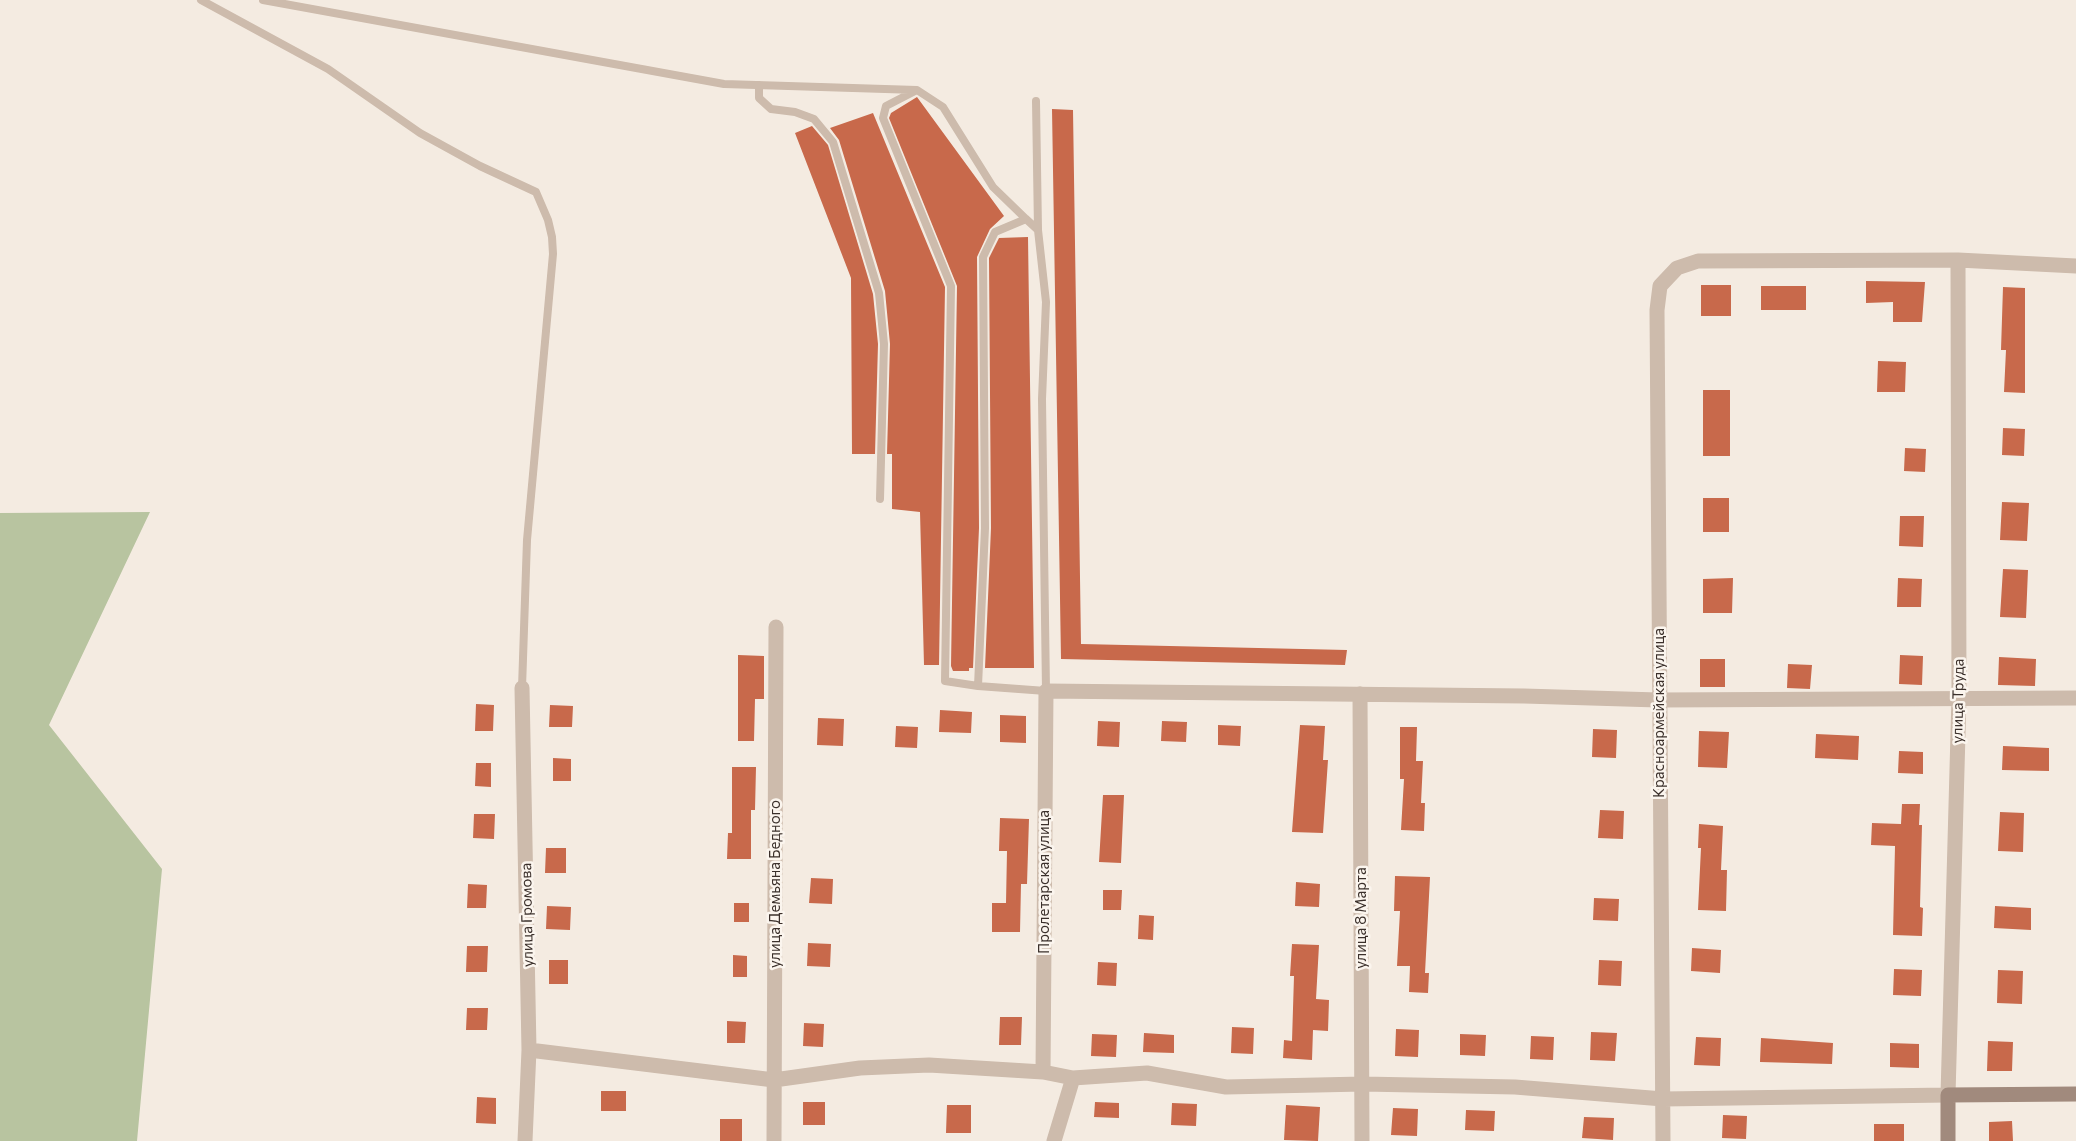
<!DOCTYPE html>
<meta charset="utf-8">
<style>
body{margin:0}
canvas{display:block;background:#f4ebe1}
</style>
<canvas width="2076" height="1141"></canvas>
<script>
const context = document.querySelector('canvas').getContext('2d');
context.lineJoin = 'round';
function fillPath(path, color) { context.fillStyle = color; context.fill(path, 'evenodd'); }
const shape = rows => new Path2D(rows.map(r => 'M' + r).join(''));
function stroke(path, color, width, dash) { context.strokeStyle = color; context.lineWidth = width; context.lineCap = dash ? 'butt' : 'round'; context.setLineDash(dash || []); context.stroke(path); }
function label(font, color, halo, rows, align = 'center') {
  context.font = font + ' Commissioner,sans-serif'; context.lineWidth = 5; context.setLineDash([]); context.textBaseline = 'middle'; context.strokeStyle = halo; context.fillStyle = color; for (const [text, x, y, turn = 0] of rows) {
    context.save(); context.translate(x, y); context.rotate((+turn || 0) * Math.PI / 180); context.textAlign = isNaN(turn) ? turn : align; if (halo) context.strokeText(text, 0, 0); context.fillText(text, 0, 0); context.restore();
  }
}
const green = shape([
 [150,512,49,725,162,869,137,1141,0,1141,0,513]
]);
const building = shape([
 [917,97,1004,216,990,229,977,257,979,528,973,668,969,668,969,671,953,671,951,666,957,286,889,118,891,113],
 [1052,109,1073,110,1081,644,1347,650,1345,665,1061,659],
 [873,113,945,287,939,665,924,665,920,512,892,509,892,454,887,454,890,344,885,291,839,140,830,128],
 [812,126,828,145,873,294,878,344,875,454,852,454,851,278,795,133],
 [1028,237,1034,668,985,668,991,528,989,258,999,238],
 [1866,281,1925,282,1922,322,1893,322,1893,302,1866,303],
 [1701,285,1731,285,1731,316,1701,316],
 [1761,286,1806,286,1806,310,1761,310],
 [2003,287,2025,288,2025,393,2004,392,2006,350,2001,350],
 [1878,361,1906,362,1905,392,1877,392],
 [1703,390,1730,390,1730,456,1703,456],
 [2003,428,2025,429,2024,456,2002,455],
 [1905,448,1926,449,1925,472,1904,471],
 [1703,498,1729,498,1729,532,1703,532],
 [2002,502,2029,503,2027,541,2000,540],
 [1900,516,1924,516,1923,547,1899,546],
 [2003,569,2028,570,2026,618,2000,617],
 [1733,578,1732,613,1703,613,1703,579],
 [1898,578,1922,579,1921,607,1897,607],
 [738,655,764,656,764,699,755,699,754,741,738,741],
 [1900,655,1923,656,1922,685,1899,684],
 [1999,657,2036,659,2035,686,1998,685],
 [1700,659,1725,659,1725,687,1700,687],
 [1788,664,1812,665,1810,689,1787,688],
 [476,704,494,705,493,731,475,731],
 [550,705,573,706,572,727,549,727],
 [940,710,972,712,971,733,939,732],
 [1000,715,1026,716,1026,743,1000,742],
 [818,718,844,719,843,746,817,745],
 [1098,721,1120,722,1119,747,1097,746],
 [1162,721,1187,722,1186,742,1161,741],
 [1218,725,1241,726,1240,746,1218,745],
 [1300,725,1325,726,1323,760,1328,760,1323,833,1292,832],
 [896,726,918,727,917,748,895,747],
 [1400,727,1417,727,1416,761,1423,761,1421,803,1425,803,1424,831,1401,830,1404,779,1400,779],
 [1593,729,1617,730,1616,758,1592,757],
 [1699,731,1729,732,1727,768,1698,767],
 [1816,734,1859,736,1858,760,1815,758],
 [2003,746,2049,748,2049,771,2002,770],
 [1899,751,1923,752,1923,774,1898,773],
 [553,758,571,759,571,781,553,781],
 [476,763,491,763,491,787,475,786],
 [732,767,756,767,755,810,751,810,751,859,727,859,728,833,732,833],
 [1103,795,1124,795,1121,863,1099,862],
 [1902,804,1920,804,1919,825,1922,825,1920,907,1923,908,1922,936,1893,935,1895,846,1871,845,1872,823,1901,824],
 [1600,810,1624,811,1623,839,1598,838],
 [2000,812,2024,813,2023,852,1998,851],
 [474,814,495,814,494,839,473,838],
 [1000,818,1029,819,1027,884,1021,884,1020,932,992,932,992,903,1006,903,1007,851,999,851],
 [1699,824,1723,826,1721,870,1727,870,1726,911,1698,910,1701,848,1698,848],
 [546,848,566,848,566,873,545,873],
 [1395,876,1430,877,1425,973,1429,973,1428,993,1409,992,1410,966,1397,966,1400,911,1394,911],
 [811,878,833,879,832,904,809,903],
 [1296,882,1320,884,1319,907,1295,906],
 [468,884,487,885,486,908,467,908],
 [1103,890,1122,890,1121,910,1103,910],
 [1594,898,1619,899,1618,921,1593,920],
 [734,903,749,903,749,922,734,922],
 [547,906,571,907,570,930,546,929],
 [1995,906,2031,908,2031,930,1994,928],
 [1139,915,1154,916,1153,940,1138,939],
 [808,943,831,944,830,967,807,966],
 [1292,944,1319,945,1316,999,1329,1000,1328,1031,1313,1030,1312,1060,1283,1058,1284,1040,1292,1041,1294,976,1290,976],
 [467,946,488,946,487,972,466,972],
 [1692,948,1721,950,1720,973,1691,971],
 [733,955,747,956,747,977,733,977],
 [549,960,568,960,568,984,549,984],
 [1599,960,1622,961,1621,986,1598,985],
 [1098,962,1117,963,1116,986,1097,985],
 [1894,969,1922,970,1921,996,1893,995],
 [1998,970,2023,971,2022,1004,1997,1003],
 [467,1008,488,1008,487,1030,466,1030],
 [1000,1017,1022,1017,1021,1045,999,1045],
 [727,1021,746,1022,745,1043,727,1043],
 [804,1023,824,1024,823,1047,803,1046],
 [1232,1027,1254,1028,1253,1054,1231,1053],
 [1396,1029,1419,1030,1418,1057,1395,1056],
 [1591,1032,1617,1033,1615,1061,1590,1060],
 [1144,1033,1174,1035,1174,1053,1143,1052],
 [1092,1034,1117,1035,1116,1057,1091,1056],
 [1460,1034,1486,1035,1485,1056,1460,1055],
 [1531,1036,1554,1037,1553,1060,1530,1059],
 [1696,1037,1721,1038,1720,1066,1694,1065],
 [1761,1038,1833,1043,1832,1064,1760,1062],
 [1988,1041,2013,1042,2012,1071,1987,1071],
 [1890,1043,1919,1044,1919,1068,1890,1067],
 [601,1091,626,1091,626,1111,601,1111],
 [477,1097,496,1098,496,1124,476,1123],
 [803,1102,825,1102,825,1125,803,1125],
 [1095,1102,1119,1103,1119,1118,1094,1117],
 [1172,1103,1197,1104,1196,1126,1171,1125],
 [947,1105,971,1105,971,1133,946,1133],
 [1286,1105,1320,1107,1318,1141,1284,1140],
 [1393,1108,1418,1109,1417,1136,1391,1135],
 [1466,1110,1495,1111,1494,1131,1465,1130],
 [1723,1115,1747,1116,1746,1139,1722,1138],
 [1584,1117,1614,1118,1613,1140,1582,1138],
 [720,1119,742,1119,742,1141,720,1141],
 [2012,1121,2013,1141,1989,1141,1989,1122],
 [1874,1124,1904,1124,1904,1141,1874,1141]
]);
const lane = shape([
 [201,0,328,69,420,133,480,166,536,192,548,220,552,237,553,254,527,540,522,688],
 [263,0,724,84,917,90,943,107,993,187,1026,219,1038,230,1046,302,1042,399,1046,691,978,686,985,528,983,257,995,232,1026,219],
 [759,85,759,98,771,109,795,112,814,119,833,142,879,293,884,344,880,499],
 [915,91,886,106,883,118,951,286,945,681,978,686],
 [1036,101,1038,230]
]);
const street = shape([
 [522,688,529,1050,525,1141],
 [1360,694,1362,1141],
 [529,1050,774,1080,860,1068,929,1065,1043,1072,1073,1078,1147,1073,1226,1087,1363,1084,1515,1087,1663,1099,1948,1095,1959,697,1958,260],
 [1043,1072,1046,691,1524,696,1658,700,2076,698],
 [774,1141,776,627],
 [1054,1141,1073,1078],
 [1663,1141,1657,310,1660,286,1677,268,1698,261,1958,260,2076,266]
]);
const secondary = shape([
 [1948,1141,1948,1095,2076,1094]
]);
const streetNames = [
 ["улица Труда",1958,701,-89],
 ["Красноармейская улица",1659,713,-90],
 ["Пролетарская улица",1044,882,-90],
 ["улица Демьяна Бедного",775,884,-90],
 ["улица Громова",527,915,-91],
 ["улица 8 Марта",1361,918,-90]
];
fillPath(green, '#b8c4a0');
fillPath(building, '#c8694b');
stroke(lane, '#cdbbac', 8);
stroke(street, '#cdbbac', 15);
stroke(secondary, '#a18a7d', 15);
label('15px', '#3b302b', '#fbf5ee', streetNames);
</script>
